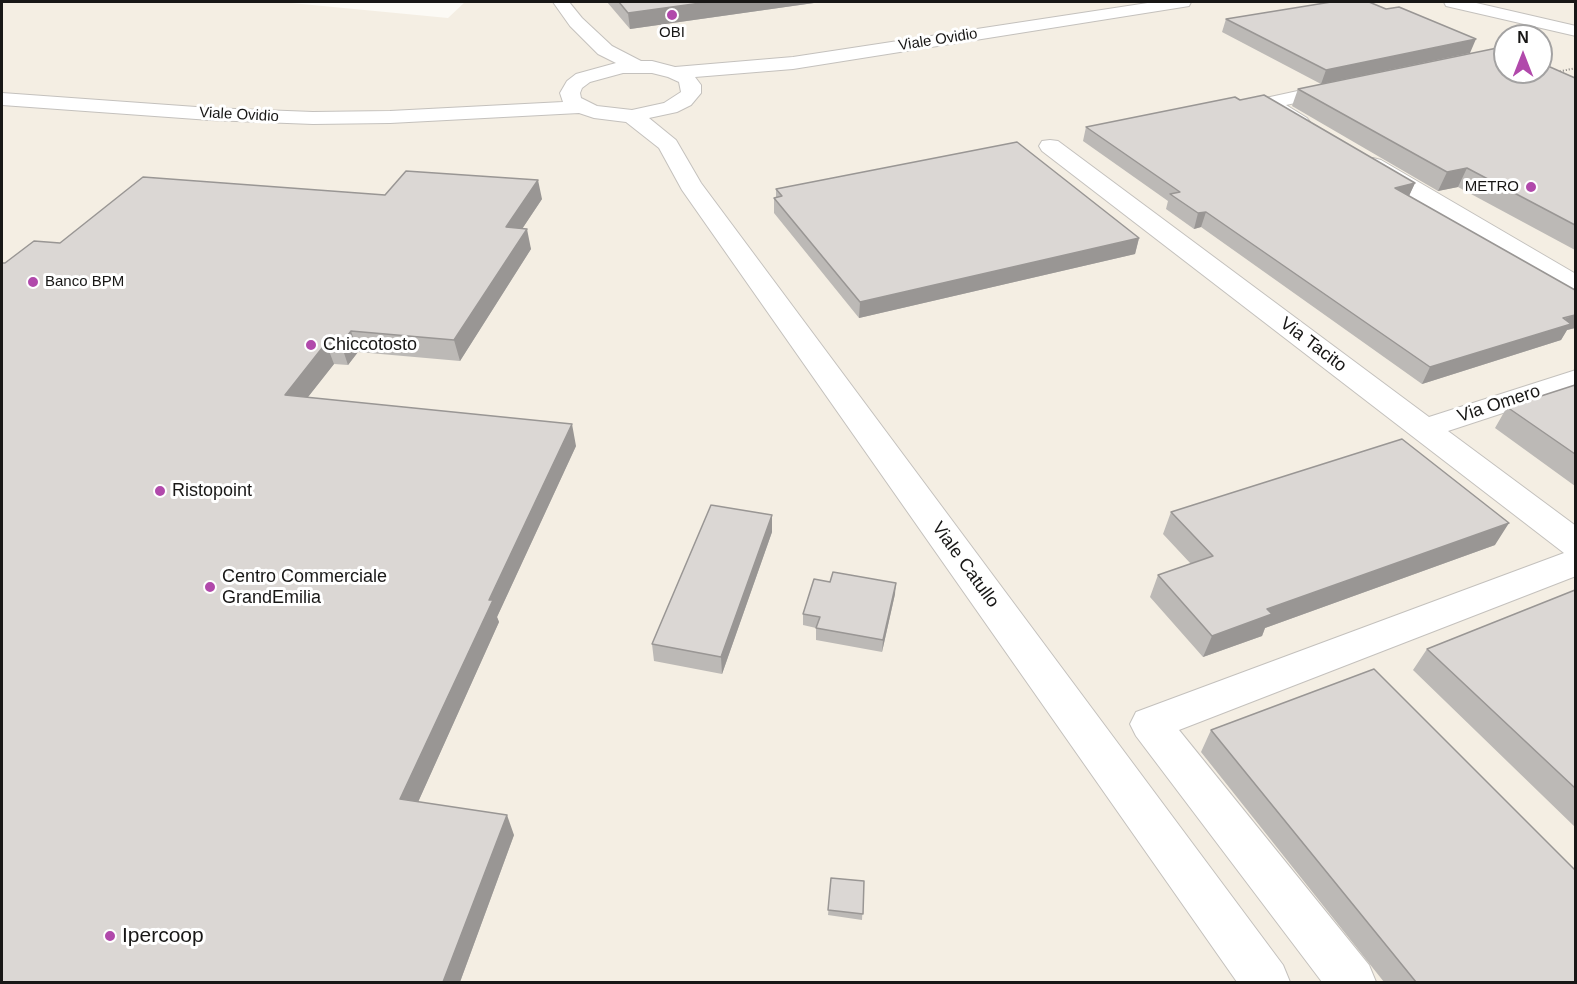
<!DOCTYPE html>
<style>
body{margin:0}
#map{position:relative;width:1577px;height:984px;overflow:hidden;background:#fcfaf5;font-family:Arial,sans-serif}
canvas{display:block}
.frame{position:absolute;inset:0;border:3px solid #181716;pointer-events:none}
.north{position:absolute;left:1493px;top:24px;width:60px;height:60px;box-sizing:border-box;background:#fff;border:2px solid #a3a2a2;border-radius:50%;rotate:0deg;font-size:16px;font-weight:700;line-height:24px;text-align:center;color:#181716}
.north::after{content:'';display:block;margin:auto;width:21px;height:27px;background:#b149ab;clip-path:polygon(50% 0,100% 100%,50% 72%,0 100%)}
</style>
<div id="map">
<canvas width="1577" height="984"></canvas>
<div class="frame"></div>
<div class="north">N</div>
</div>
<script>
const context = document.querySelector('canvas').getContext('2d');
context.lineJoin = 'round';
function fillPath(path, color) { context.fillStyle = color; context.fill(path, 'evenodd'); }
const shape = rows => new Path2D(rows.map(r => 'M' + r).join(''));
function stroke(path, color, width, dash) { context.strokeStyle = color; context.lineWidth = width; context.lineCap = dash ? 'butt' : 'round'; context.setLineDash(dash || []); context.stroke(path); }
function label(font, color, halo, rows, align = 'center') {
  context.font = font + ' Arial,sans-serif'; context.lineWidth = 6; context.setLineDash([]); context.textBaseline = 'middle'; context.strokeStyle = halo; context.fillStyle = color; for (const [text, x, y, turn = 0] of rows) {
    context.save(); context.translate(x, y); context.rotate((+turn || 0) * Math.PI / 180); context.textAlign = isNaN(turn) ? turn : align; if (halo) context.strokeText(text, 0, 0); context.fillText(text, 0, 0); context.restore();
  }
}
const built = shape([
 [2,2,281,2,448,18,465,2,1575,2,1575,982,2,982],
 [1505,36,1541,36,1541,72,1505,72]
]);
const path = shape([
 [1557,72,1576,68]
]);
const minor = shape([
 [553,2,569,2,582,18,612,46,641,61,652,61,675,67,793,57,1154,2,1191,2,1189,6,1183,7,793,69,695,77,701,85,701,93,691,105,677,112,649,118,676,140,701,183,1283,965,1290,982,1237,982,682,190,659,148,626,122,594,118,579,113,390,123,313,124,210,120,2,105,2,93,210,108,313,112,390,111,563,102,560,93,567,81,576,74,616,63,598,54,570,26,553,2],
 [623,73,652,73,668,77,679,82,681,92,664,103,632,110,597,106,581,98,580,93,582,88,590,82,623,73],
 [1444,2,1472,2,1576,26,1576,36,1446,6,1444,2],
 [1339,82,1346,84,1349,88,1346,92,1286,105,1307,118,1310,122,1307,126,1300,128,1293,126,1261,107,1258,103,1261,99,1339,82],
 [1050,140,1058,141,1429,417,1576,370,1576,389,1448,431,1576,526,1576,576,1179,730,1369,965,1376,982,1322,982,1136,736,1130,724,1136,712,1564,553,1042,151,1039,146,1042,141,1050,140],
 [1373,158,1381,160,1576,274,1576,293,1567,291,1365,170,1362,165,1365,160,1373,158]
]);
const wall = shape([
 [607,2,821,2,630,29],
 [1226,19,1470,53,1321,84,1222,32],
 [1575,78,1575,250,1458,187,1438,191,1292,106,1298,89],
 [1086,127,1415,183,1409,196,1575,290,1575,328,1567,330,1561,340,1422,384,1201,227,1194,229,1166,209,1168,201,1083,141],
 [776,189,1139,238,1135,254,859,318,774,213,774,198,776,198],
 [385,195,542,199,522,229,531,249,460,361,358,352,348,365,334,364,308,397,576,446,497,617,499,622,418,802,514,835,460,982,2,982,5,263,60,243],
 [1575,385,1575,486,1495,428,1507,407],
 [1171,512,1495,545,1265,628,1262,636,1203,657,1150,597,1158,575,1191,564,1163,534],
 [772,515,772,532,722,674,654,661,652,644],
 [1575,590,1575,827,1413,670,1427,649],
 [895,594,882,652,816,640,816,628,803,625,803,614],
 [1211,730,1575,982,1384,982,1201,752],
 [831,878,864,881,862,920,828,915]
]);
const shadedWall = shape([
 [708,2,821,2,630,29,628,13],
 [1476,39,1470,53,1321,84,1326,70],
 [1467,168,1458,187,1438,191,1447,172],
 [538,180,542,199,510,247,506,227],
 [1415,183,1408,198,1395,188],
 [1206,212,1201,227,1194,229,1198,213],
 [527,229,531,249,460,361,454,340],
 [1139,238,1135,254,859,318,860,302],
 [1575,315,1575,328,1567,330,1561,340,1422,384,1430,367],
 [351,331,358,352,348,365,341,344],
 [326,343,334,364,293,416,285,395],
 [572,424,576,446,497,617,499,622,410,820,400,799,489,600],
 [772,515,772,532,722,674,721,657],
 [1509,523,1495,545,1265,628,1262,636,1203,657,1212,636,1267,609],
 [896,583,895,594,882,652,883,640],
 [507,815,514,835,460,982,443,982]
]);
const building = shape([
 [619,2,708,2,628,13,619,2],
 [1331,2,1369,2,1386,9,1399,7,1476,39,1326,70,1226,19,1331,2],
 [1502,47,1505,48,1505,72,1541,72,1541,63,1575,78,1575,225,1467,168,1447,172,1298,89,1502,47],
 [1264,95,1415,183,1395,188,1575,290,1575,315,1563,318,1571,324,1430,367,1206,212,1198,213,1170,194,1180,192,1086,127,1235,97,1240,100,1264,95],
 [1017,142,1139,238,860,302,774,198,782,196,776,189,1017,142],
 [406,171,538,180,506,227,527,229,454,340,351,331,341,344,326,343,285,395,572,424,489,600,493,600,400,799,507,815,443,982,2,982,2,263,5,263,34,241,60,243,143,177,385,195,406,171],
 [1575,385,1575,454,1507,407,1575,385],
 [1402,439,1509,523,1267,609,1272,614,1212,636,1158,575,1213,556,1171,512,1402,439],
 [711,505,772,515,721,657,652,644,711,505],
 [833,572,896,583,883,640,816,628,820,617,803,614,814,579,830,582,833,572],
 [1575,590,1575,788,1427,649,1575,590],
 [1374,669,1575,870,1575,982,1416,982,1211,730,1374,669],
 [831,878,864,881,863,914,828,910,831,878]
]);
const markers = [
 [672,15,6,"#b149ab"],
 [1531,187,6,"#b149ab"],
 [33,282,6,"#b149ab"],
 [311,345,6,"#b149ab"],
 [160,491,6,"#b149ab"],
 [210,587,6,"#b149ab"],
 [110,936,6,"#b149ab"]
];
const farPoinames = [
 ["OBI",672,33],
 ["METRO",1519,187,"right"],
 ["Banco BPM",45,282,"left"]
];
const farStreetnames = [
 ["Viale Ovidio",938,40,-9],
 ["Viale Ovidio",239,115,3]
];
const poiNames = [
 ["Chiccotosto",323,345],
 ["Ristopoint",172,491],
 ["Centro Commerciale",222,577],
 ["GrandEmilia",222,598]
];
const streetNames = [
 ["Via Tacito",1313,345,37],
 ["Via Omero",1499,404,-18],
 ["Viale Catullo",965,565,54]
];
const nearPoinames = [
 ["Ipercoop",122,936]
];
fillPath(built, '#f4eee3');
stroke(minor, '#c4c1bd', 2);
stroke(path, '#8b8986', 2, [1, 2]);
fillPath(minor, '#fff');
fillPath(wall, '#bcb9b6');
fillPath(shadedWall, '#999694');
fillPath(building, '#dbd7d4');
stroke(building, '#999694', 1.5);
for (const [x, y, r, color] of markers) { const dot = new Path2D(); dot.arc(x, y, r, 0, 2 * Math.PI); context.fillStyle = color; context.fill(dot); stroke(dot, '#fff', 2); }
label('15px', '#181716', '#fff', farPoinames);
label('15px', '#181716', '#fff', farStreetnames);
label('18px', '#181716', '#fff', poiNames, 'left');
label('18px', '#181716', '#fff', streetNames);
label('21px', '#181716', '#fff', nearPoinames, 'left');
</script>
